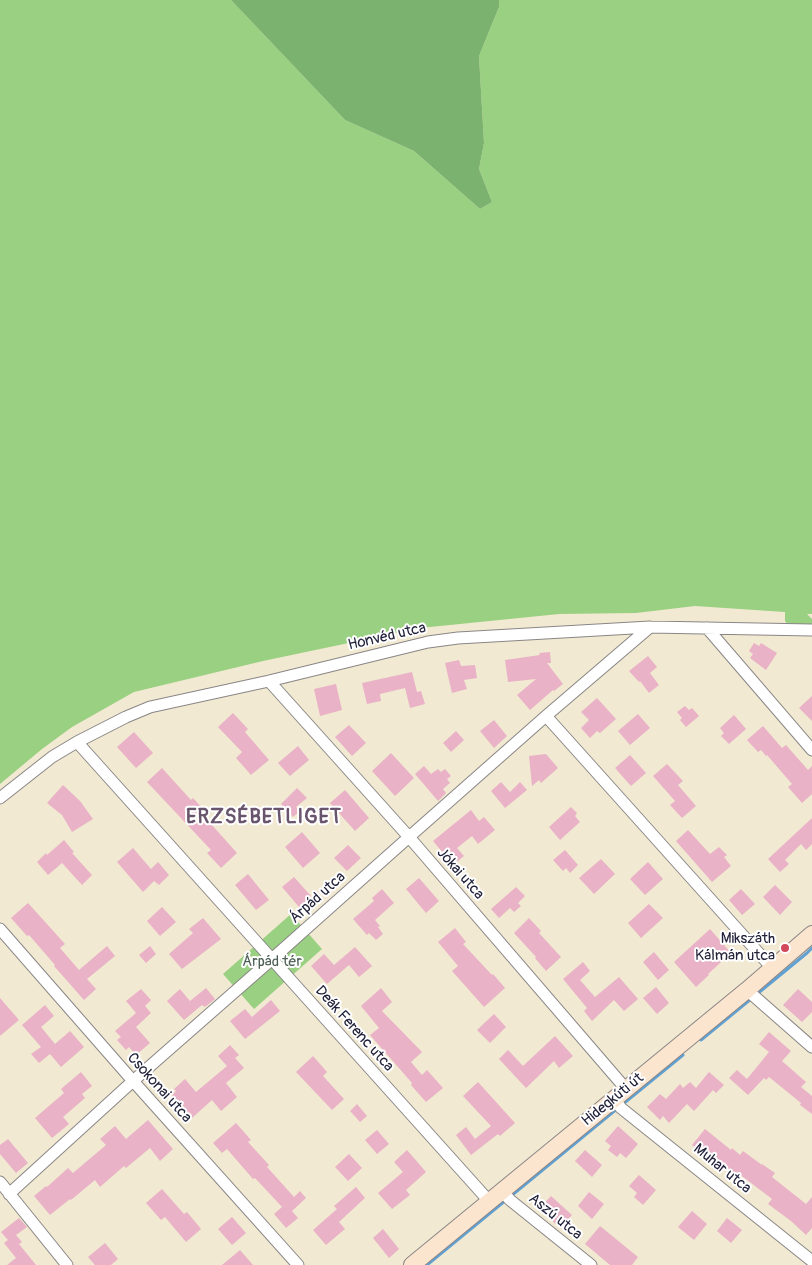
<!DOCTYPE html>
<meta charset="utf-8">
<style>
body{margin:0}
canvas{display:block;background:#f1e9d1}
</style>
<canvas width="812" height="1265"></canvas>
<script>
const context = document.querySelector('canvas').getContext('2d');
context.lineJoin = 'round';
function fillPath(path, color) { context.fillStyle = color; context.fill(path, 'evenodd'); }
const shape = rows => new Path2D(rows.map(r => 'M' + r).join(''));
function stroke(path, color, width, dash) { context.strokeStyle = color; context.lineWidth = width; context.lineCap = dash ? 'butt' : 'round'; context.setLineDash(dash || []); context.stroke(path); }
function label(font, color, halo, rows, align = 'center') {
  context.font = font + ' Pangolin,sans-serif'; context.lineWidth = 4; context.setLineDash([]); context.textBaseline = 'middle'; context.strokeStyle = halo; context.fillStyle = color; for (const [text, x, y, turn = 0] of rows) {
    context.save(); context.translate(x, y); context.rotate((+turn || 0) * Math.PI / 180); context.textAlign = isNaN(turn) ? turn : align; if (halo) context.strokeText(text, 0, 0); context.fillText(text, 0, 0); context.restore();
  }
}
const green = shape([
 [0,0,231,0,345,120,414,151,480,209,492,202,479,169,484,143,479,56,499,7,499,0,812,0,812,614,807,614,812,619,812,626,789,626,785,621,785,612,695,606,636,613,559,614,420,628,263,661,134,692,72,727,42,749,0,784],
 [291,914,322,949,254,1009,223,974]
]);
const forest = shape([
 [231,0,499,0,499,7,479,56,484,143,479,169,492,202,480,209,414,151,345,120]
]);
const stream = shape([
 [701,1040,807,953,812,948],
 [623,1104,683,1055],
 [511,1196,618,1108],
 [427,1265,506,1200]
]);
const building = shape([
 [754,643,759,646,761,643,777,653,766,670,750,658,753,654,749,651],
 [550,652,551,663,547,663,563,684,554,691,553,690,530,710,517,695,536,679,508,682,505,660,540,655,539,653],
 [648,656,657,667,650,673,659,685,649,693,640,681,639,682,629,671],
 [459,660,461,666,475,665,477,678,464,680,467,689,452,693,445,663],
 [412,672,417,692,421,691,425,704,410,708,405,688,380,694,381,701,367,704,362,683],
 [336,684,342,710,320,716,314,689],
 [812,696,812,721,799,708],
 [597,698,616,719,600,733,597,731,590,738,581,728,589,720,581,712],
 [685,706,689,710,692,708,699,716,686,727,680,720,682,718,677,712],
 [233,713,248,729,245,732,269,760,251,775,236,758,242,752,218,727],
 [638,714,650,728,630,745,618,731],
 [734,715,746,729,729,744,721,736,724,733,720,728],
 [494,720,507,736,494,748,480,731],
 [349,725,366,743,352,756,335,737],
 [763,726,782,748,786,745,808,770,812,766,812,794,802,803,788,787,792,784,767,755,766,756,761,750,758,752,747,740],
 [456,731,464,740,451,752,443,743],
 [134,732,153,753,136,768,117,747],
 [298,746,309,760,290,776,278,763],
 [391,753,414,778,395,796,372,771],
 [546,754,558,768,541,783,539,780,532,786,529,756],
 [630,755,646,773,631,786,615,768],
 [667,764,683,781,678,785,696,806,682,818,670,805,675,801,653,776],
 [424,766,431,774,438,769,441,772,445,769,451,776,447,779,450,783,443,789,446,793,438,801,415,774],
 [162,768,191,800,193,798,206,812,203,815,237,853,221,868,207,853,211,850,147,782],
 [501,782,510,792,520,782,527,790,505,808,491,791],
 [63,785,80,801,93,819,72,832,62,815,47,803],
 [297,788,307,798,296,807,300,811,293,817,281,804],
 [345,790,369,818,355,831,330,803],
 [571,807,577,813,575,816,580,822,560,840,549,827],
 [471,810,479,821,484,817,495,830,478,844,472,836,457,848,464,856,453,865,433,841],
 [812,818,812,844,806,850,801,844,785,860,789,864,780,872,768,859],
 [688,830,710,854,719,847,727,855,724,857,731,866,712,882,676,841],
 [302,832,320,853,303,868,285,847],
 [64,840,74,852,72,853,92,875,82,885,62,863,48,875,37,862,46,853,47,855],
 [348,845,361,858,347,871,334,858],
 [133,848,151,869,158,862,169,875,159,885,154,881,143,892,117,862],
 [565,850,578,865,570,873,566,868,563,871,553,860],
 [601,859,615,874,594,894,579,878],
 [648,862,663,879,645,895,630,879],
 [248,874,269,900,256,910,235,885],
 [294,877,311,896,299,907,282,887],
 [419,878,439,901,426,913,406,889],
 [775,885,792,902,780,915,763,897],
 [516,887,525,896,518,903,521,906,514,912,510,908,499,918,491,909],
 [382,889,394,903,375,920,380,926,378,927,383,934,376,940,369,933,367,935,353,919,374,901,372,898],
 [741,889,755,904,742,915,729,900],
 [28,903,65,944,60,948,79,970,107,946,115,956,87,979,96,989,84,1000,54,966,55,965,29,935,27,936,11,918],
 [649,904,663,918,641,938,628,923],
 [162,907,176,922,160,936,147,921],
 [203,918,221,939,182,969,169,954,193,933,189,929],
 [529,918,541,931,539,933,561,957,546,971,535,958,536,957,514,933],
 [455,928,466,942,463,944,492,975,493,974,505,988,484,1007,452,971,458,966,438,942],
 [710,929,731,953,708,974,709,975,696,987,674,962],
 [150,946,156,954,146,963,139,955],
 [355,947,372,966,359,977,349,965,327,984,311,966,324,954,334,965],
 [654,952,669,970,658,980,643,962],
 [583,962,590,971,580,980,595,997,619,977,638,999,624,1011,614,1000,592,1021,584,1011,587,1008,563,979],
 [656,987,669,1003,657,1014,643,998],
 [206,988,215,999,205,1007,202,1005,184,1020,167,1001,180,989,190,1001],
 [381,988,392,1002,382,1011,422,1052,411,1062,422,1075,427,1070,443,1088,426,1102,411,1085,412,1083,370,1035,379,1028,361,1006],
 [141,989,151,1000,145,1006,151,1013,136,1027,150,1043,136,1055,129,1047,126,1050,117,1040,121,1037,115,1031,136,1013,126,1001],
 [798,989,812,1002,812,1012,802,1022,783,1005],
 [0,998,19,1020,0,1036],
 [271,1000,280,1011,245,1039,230,1021,245,1009,252,1017],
 [45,1005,54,1016,41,1027,55,1044,70,1031,84,1047,61,1067,50,1054,39,1063,31,1054,41,1047,22,1025],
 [494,1014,506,1027,490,1043,477,1030],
 [769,1032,791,1051,782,1061,806,1082,801,1087,812,1096,812,1114,800,1105,801,1103,769,1077,766,1080,764,1078,748,1095,729,1078,737,1070,747,1079,769,1052,759,1044],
 [555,1036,573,1056,559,1068,554,1061,526,1088,499,1059,508,1050,523,1066],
 [230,1045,239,1055,235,1058,244,1068,226,1083,237,1097,221,1111,212,1100,192,1118,172,1095,176,1091,174,1089,185,1079,196,1092,227,1066,218,1056],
 [313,1056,327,1072,323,1076,344,1099,332,1110,296,1072],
 [81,1072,92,1086,82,1094,85,1098,63,1117,69,1124,52,1138,35,1118,64,1093,61,1089],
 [709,1072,724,1085,716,1093,713,1090,694,1111,687,1104,669,1123,663,1116,660,1120,647,1107,660,1094,666,1099,680,1084,683,1088,690,1082,696,1088],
 [478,1082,515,1123,500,1136,498,1134,471,1155,456,1135,466,1127,475,1139,491,1126,463,1096],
 [357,1104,367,1116,360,1122,350,1111],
 [148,1120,173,1149,160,1161,150,1148,126,1168,124,1166,100,1187,95,1180,71,1200,70,1199,50,1215,34,1196,46,1186,47,1187,68,1168,73,1173,106,1145,100,1139,115,1126,126,1139],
 [236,1123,251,1140,248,1142,269,1165,267,1167,294,1197,300,1191,306,1198,292,1211,298,1218,286,1228,274,1214,282,1207,255,1178,253,1179,227,1149,222,1153,213,1143],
 [618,1126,638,1144,626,1158,620,1153,617,1157,608,1150,611,1146,605,1141],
 [705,1129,731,1150,732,1148,740,1155,743,1151,762,1165,762,1164,775,1173,772,1177,806,1204,812,1197,812,1228,806,1235,791,1221,768,1204,772,1199,738,1173,736,1175,712,1155,709,1159,692,1145],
 [377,1130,389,1144,377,1154,365,1140],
 [8,1139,28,1163,16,1173,0,1154,0,1145],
 [407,1150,426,1172,406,1190,410,1195,392,1209,378,1193,403,1172,394,1162],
 [585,1150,602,1165,592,1177,575,1161],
 [349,1154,362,1168,348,1181,335,1167],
 [639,1175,656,1190,643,1205,634,1197,637,1193,629,1186],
 [356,1187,365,1198,339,1222,345,1229,326,1245,313,1230,337,1209,334,1206],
 [162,1189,184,1214,187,1212,201,1229,186,1242,165,1217,161,1220,146,1203],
 [589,1192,604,1204,592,1219,578,1206],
 [551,1196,572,1215,560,1228,539,1209],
 [692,1211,707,1224,694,1240,678,1227],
 [232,1217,246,1233,232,1245,218,1229],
 [19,1218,27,1227,16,1235,22,1242,19,1244,36,1265,7,1265,16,1258,4,1243,8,1240,1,1232],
 [727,1218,742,1230,731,1243,717,1231],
 [600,1226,638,1257,632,1265,610,1265,585,1244],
 [383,1229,399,1249,389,1258,373,1238],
 [105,1243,118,1259,111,1265,95,1265,88,1257],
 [240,1250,253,1265,222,1265]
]);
const street = shape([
 [707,628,812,750],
 [269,681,409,837,626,1089],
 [546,716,773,969],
 [77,742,489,1201],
 [0,798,52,757,77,742,126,717,150,707,269,681,428,642,458,638,650,627,812,630],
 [0,929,133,1081,298,1265],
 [747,990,812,1047],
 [614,1099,621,1108,812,1261],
 [0,1182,67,1265],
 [502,1191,510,1200,591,1265],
 [9,1194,133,1081,272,959,409,837,546,716,650,627]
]);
const secondary = shape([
 [412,1265,747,990,812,934]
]);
const markers = [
 [785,948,5,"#d1495b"]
];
const streetNames = [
 ["Honvéd utca",387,637,-13],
 ["Jókai utca",460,874,49],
 ["Árpád utca",318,898,-42],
 ["Deák Ferenc utca",354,1029,48],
 ["Csokonai utca",159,1088,48],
 ["Hidegkúti út",613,1100,-39],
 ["Muhar utca",722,1169,39],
 ["Aszú utca",555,1217,39]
];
const poiNames = [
 ["Mikszáth",775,939],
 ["Kálmán utca",775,956]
];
const parkNames = [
 ["Árpád tér",272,962]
];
const districtNames = [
 ["ERZSÉBETLIGET",264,818]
];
fillPath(green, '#9ad081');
fillPath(forest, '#7bb26f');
stroke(stream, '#60a1d3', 3);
fillPath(building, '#e9b2c7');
stroke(street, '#8a8686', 13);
stroke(secondary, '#8a8686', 18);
stroke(street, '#fff', 11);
stroke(secondary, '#fce5cf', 16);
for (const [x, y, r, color] of markers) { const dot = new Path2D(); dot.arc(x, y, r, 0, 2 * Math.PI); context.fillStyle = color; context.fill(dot); stroke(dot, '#fff', 2); }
label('15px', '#22223b', '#fff', streetNames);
label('15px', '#22223b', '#fff', poiNames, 'right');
label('15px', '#4c5f54', '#fff', parkNames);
context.letterSpacing = '1px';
label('bold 20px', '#68546c', '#fff', districtNames);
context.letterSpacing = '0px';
</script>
